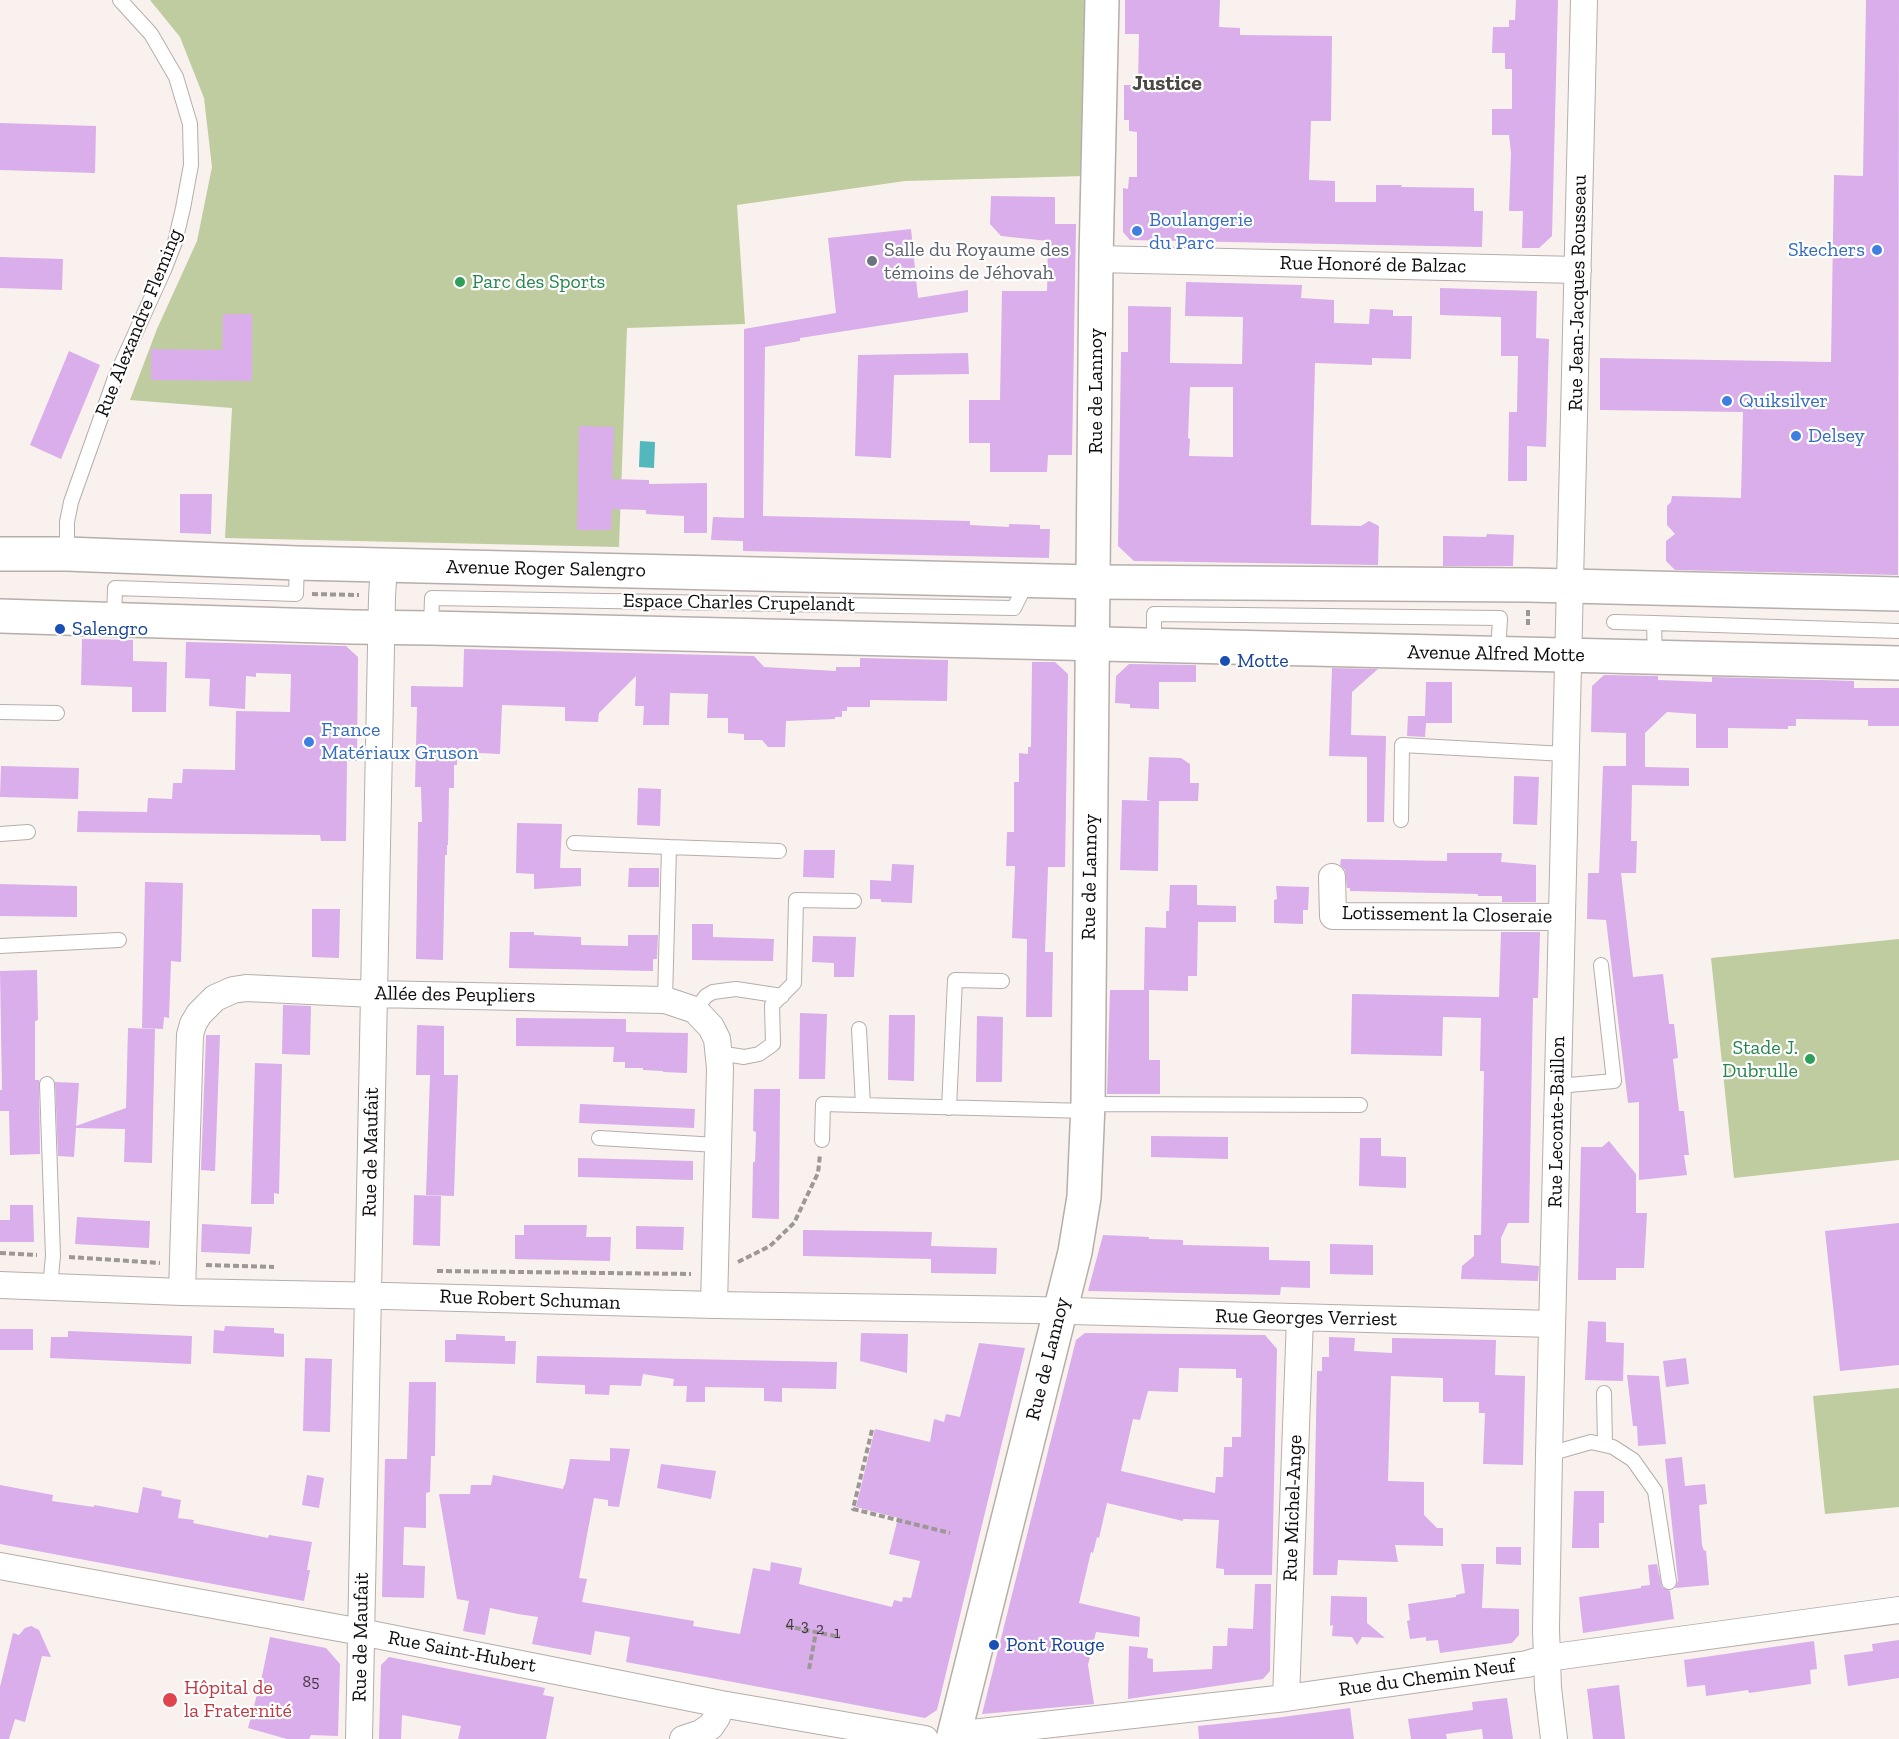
<!DOCTYPE html>
<meta charset="utf-8">
<style>
body{margin:0}
canvas{display:block;background:#f8f1ed}
</style>
<canvas width="1899" height="1739"></canvas>
<script>
const context = document.querySelector('canvas').getContext('2d');
context.lineJoin = 'round';
function fillPath(path, color) { context.fillStyle = color; context.fill(path, 'evenodd'); }
const shape = rows => new Path2D(rows.map(r => 'M' + r).join(''));
function stroke(path, color, width, dash) { context.strokeStyle = color; context.lineWidth = width; context.lineCap = dash ? 'butt' : 'round'; context.setLineDash(dash || []); context.stroke(path); }
function label(font, color, halo, rows, align = 'center') {
  context.font = font + ' "Zilla Slab",serif'; context.lineWidth = 4.5; context.setLineDash([]); context.textBaseline = 'middle'; context.strokeStyle = halo; context.fillStyle = color; for (const [text, x, y, turn = 0] of rows) {
    context.save(); context.translate(x, y); context.rotate((+turn || 0) * Math.PI / 180); context.textAlign = isNaN(turn) ? turn : align; if (halo) context.strokeText(text, 0, 0); context.fillText(text, 0, 0); context.restore();
  }
}
const green = shape([
 [150,0,1085,0,1085,176,905,181,737,205,745,324,627,328,619,547,225,538,232,408,130,400,157,329,197,241,212,167,204,98,180,37],
 [1899,939,1899,1160,1734,1178,1711,958],
 [1899,1388,1899,1507,1825,1514,1813,1396]
]);
const water = shape([
 [640,441,655,442,654,468,639,467]
]);
const building = shape([
 [1125,0,1220,0,1219,27,1240,28,1240,35,1332,36,1331,121,1311,121,1309,180,1335,181,1335,202,1376,202,1376,185,1402,185,1401,187,1474,188,1474,211,1483,211,1482,247,1130,240,1123,232,1123,188,1128,189,1129,177,1137,177,1137,132,1129,131,1129,120,1124,120,1124,85,1138,85,1139,34,1125,34],
 [1516,0,1558,0,1552,236,1539,248,1522,248,1523,211,1509,211,1511,153,1509,135,1492,135,1492,109,1512,109,1512,69,1505,69,1505,53,1492,53,1493,27,1509,27,1509,20,1515,20],
 [1866,0,1899,0,1898,575,1675,570,1666,561,1666,541,1675,534,1667,525,1667,506,1671,502,1672,496,1741,498,1743,412,1600,410,1600,358,1831,362,1834,175,1863,176],
 [0,123,96,126,95,173,0,170],
 [991,196,1055,197,1055,224,1076,224,1072,455,1048,455,1047,472,990,472,990,443,969,443,969,400,1000,400,1002,291,1047,291,1048,241,1001,236,990,224],
 [911,229,918,298,968,290,968,312,800,338,800,341,765,347,763,516,970,521,970,525,1009,527,1009,524,1040,525,1040,529,1050,529,1049,558,743,551,743,541,711,540,713,517,744,518,744,329,836,313,828,238],
 [0,257,63,259,62,290,0,288],
 [1186,282,1302,285,1301,298,1334,300,1334,323,1369,324,1370,309,1393,310,1393,316,1412,316,1411,359,1372,358,1372,365,1315,363,1311,525,1361,526,1369,521,1379,526,1378,565,1134,561,1118,546,1121,352,1128,352,1128,306,1171,307,1170,363,1242,364,1243,317,1185,316],
 [1190,387,1233,387,1233,457,1189,456,1190,439,1188,438],
 [1440,288,1537,291,1536,338,1549,339,1546,447,1527,446,1527,481,1508,481,1509,412,1517,412,1518,356,1501,356,1501,317,1440,315],
 [223,314,252,314,252,381,151,380,151,349,222,350],
 [69,351,100,365,61,459,30,445],
 [968,353,969,374,894,375,891,458,855,456,858,355],
 [579,426,614,427,612,479,649,480,649,484,707,483,707,533,684,533,684,516,646,514,646,510,612,509,611,530,577,530],
 [180,494,212,494,211,534,180,533],
 [1487,534,1514,535,1513,566,1443,566,1443,536,1486,537],
 [82,639,133,640,133,661,167,662,166,712,132,712,132,687,81,685],
 [186,642,346,646,358,657,357,761,347,761,346,841,321,841,320,835,77,832,78,811,147,812,148,798,172,799,173,783,182,783,183,769,235,770,236,711,290,712,291,674,256,673,256,677,246,676,245,709,209,706,210,679,185,678],
 [464,649,754,656,764,667,836,671,836,667,860,667,860,658,948,660,947,701,870,700,870,707,847,707,847,711,842,711,842,717,835,717,835,719,786,721,785,747,768,747,762,740,744,740,744,734,728,733,728,718,707,718,708,694,670,693,669,725,643,725,644,706,635,706,636,676,599,713,598,722,565,721,565,707,502,705,500,754,457,752,457,765,454,765,454,788,449,788,448,845,447,845,447,855,445,855,443,960,416,959,418,822,422,822,421,787,415,787,417,707,411,707,411,686,463,687],
 [1032,662,1055,662,1068,674,1065,867,1048,867,1045,952,1053,952,1052,1017,1026,1017,1027,939,1012,938,1015,866,1006,866,1007,832,1014,832,1014,782,1019,782,1019,753,1028,754,1028,747,1031,747],
 [1129,664,1196,665,1196,682,1159,682,1159,709,1130,708,1130,704,1115,703,1116,676],
 [1332,668,1378,669,1352,692,1351,735,1386,736,1384,822,1367,822,1367,757,1329,756],
 [1604,675,1658,676,1658,680,1712,682,1712,677,1854,681,1854,688,1899,688,1899,726,1868,726,1868,720,1796,719,1796,726,1788,726,1788,729,1728,728,1728,748,1696,748,1696,714,1667,712,1645,733,1645,767,1689,768,1689,786,1632,785,1631,841,1637,841,1636,873,1621,873,1633,977,1663,974,1669,1024,1674,1024,1678,1058,1673,1059,1679,1111,1684,1111,1689,1155,1684,1155,1687,1175,1639,1180,1639,1102,1628,1103,1606,920,1587,919,1588,873,1599,873,1603,766,1626,766,1626,733,1591,732,1592,686],
 [1426,682,1452,682,1452,723,1426,723,1425,737,1407,736,1408,716,1425,716],
 [1149,757,1181,758,1190,764,1190,783,1199,783,1198,801,1159,801,1158,871,1120,870,1122,800,1152,801,1147,800],
 [1,766,79,768,78,799,0,797],
 [1514,776,1539,777,1537,825,1513,824],
 [638,788,661,789,660,826,637,825],
 [517,823,562,824,560,868,581,868,581,886,534,889,534,874,516,873],
 [804,850,835,850,834,878,803,877],
 [1447,853,1502,853,1501,862,1536,865,1536,902,1502,902,1502,896,1478,896,1478,894,1350,891,1350,888,1347,888,1345,870,1340,865,1341,859,1447,861],
 [892,864,914,865,912,903,881,902,881,899,870,899,870,880,891,881],
 [629,868,659,868,659,887,628,887],
 [145,882,183,883,181,962,171,961,169,1018,164,1017,163,1029,142,1028],
 [0,884,77,886,77,917,0,916],
 [1170,885,1197,885,1197,905,1236,906,1236,922,1198,922,1197,976,1188,976,1188,991,1149,990,1149,1060,1160,1060,1160,1094,1107,1094,1110,990,1144,990,1145,927,1166,928,1166,911,1169,911],
 [1276,886,1309,887,1308,910,1303,910,1303,924,1274,923,1274,900,1277,899],
 [312,909,340,909,339,958,312,957],
 [692,924,713,924,713,937,774,939,773,961,692,960],
 [510,932,534,932,534,935,581,937,581,945,628,946,628,935,658,935,657,959,653,959,653,971,509,968],
 [1501,932,1540,932,1538,998,1533,998,1529,1223,1508,1223,1501,1238,1501,1263,1539,1266,1538,1281,1461,1279,1462,1266,1474,1256,1474,1235,1481,1235,1484,1071,1480,1071,1481,1018,1443,1017,1442,1056,1351,1054,1352,994,1499,997],
 [813,936,856,937,854,977,834,977,834,963,812,962],
 [37,970,38,1020,35,1021,35,1080,39,1080,40,1154,10,1155,9,1111,0,1111,0,1090,2,1090,0,971],
 [283,1005,311,1006,310,1055,282,1054],
 [800,1013,827,1014,825,1079,799,1079],
 [889,1015,915,1015,914,1081,888,1080],
 [977,1016,1003,1017,1002,1082,976,1082],
 [516,1018,626,1019,626,1032,688,1033,687,1073,663,1072,663,1071,643,1070,643,1068,625,1068,625,1062,613,1062,614,1047,516,1046],
 [417,1025,444,1026,444,1075,416,1075],
 [128,1028,155,1029,152,1163,124,1162,125,1129,76,1128,74,1157,58,1156,55,1082,79,1083,76,1126,126,1108],
 [206,1035,220,1035,215,1171,201,1170],
 [255,1063,282,1064,279,1194,274,1193,274,1204,251,1204],
 [430,1075,458,1075,454,1196,426,1195],
 [754,1089,780,1089,779,1219,752,1218,753,1162,755,1162,756,1132,753,1131],
 [580,1104,695,1109,694,1128,579,1123],
 [1151,1136,1228,1137,1228,1159,1151,1157],
 [1360,1138,1381,1138,1381,1156,1406,1157,1406,1188,1359,1186],
 [1609,1141,1636,1174,1636,1213,1647,1213,1644,1268,1616,1268,1616,1280,1578,1280,1581,1147,1602,1147],
 [578,1158,693,1161,693,1180,578,1177],
 [414,1195,441,1196,440,1246,413,1245],
 [10,1205,33,1205,34,1242,0,1242,0,1220,10,1220],
 [77,1217,150,1221,149,1248,75,1244],
 [1899,1223,1899,1365,1840,1371,1825,1231],
 [202,1224,252,1227,250,1254,201,1252],
 [524,1225,587,1225,586,1237,611,1237,610,1261,515,1259,515,1235,524,1235],
 [636,1226,684,1227,683,1250,636,1249],
 [803,1230,932,1232,931,1246,997,1248,996,1274,931,1273,931,1259,803,1256],
 [1103,1235,1149,1237,1149,1239,1183,1240,1183,1245,1269,1247,1269,1260,1310,1261,1310,1288,1281,1287,1280,1295,1088,1291],
 [1330,1244,1373,1245,1373,1275,1330,1274],
 [1588,1321,1606,1322,1606,1342,1624,1343,1623,1381,1585,1380],
 [225,1326,274,1328,274,1333,284,1334,284,1357,213,1353,214,1330,224,1331],
 [0,1329,33,1329,33,1350,0,1350],
 [68,1331,192,1336,191,1364,50,1358,51,1337,68,1337],
 [861,1333,908,1334,907,1373,860,1361],
 [1085,1333,1265,1335,1277,1349,1272,1575,1224,1575,1224,1569,1216,1568,1219,1520,1183,1519,1183,1521,1107,1503,1099,1538,1097,1537,1093,1553,1091,1552,1079,1603,1140,1617,1139,1637,1096,1632,1088,1665,1094,1704,982,1714,1076,1340],
 [1179,1368,1236,1369,1236,1378,1242,1378,1241,1437,1232,1437,1232,1447,1224,1447,1223,1477,1216,1477,1215,1493,1121,1471,1133,1419,1140,1420,1148,1391,1178,1392],
 [456,1334,505,1336,505,1341,516,1341,515,1364,445,1362,445,1340,456,1340],
 [1329,1337,1355,1338,1354,1351,1392,1353,1392,1338,1496,1340,1495,1375,1525,1376,1523,1465,1483,1464,1485,1413,1479,1413,1479,1402,1443,1402,1443,1378,1391,1376,1388,1481,1424,1482,1424,1515,1437,1528,1443,1528,1443,1546,1395,1545,1398,1562,1338,1560,1337,1575,1313,1575,1317,1371,1322,1371,1322,1357,1329,1357],
 [979,1343,1025,1348,937,1710,925,1718,626,1662,630,1637,595,1631,591,1655,532,1644,538,1617,518,1614,490,1608,485,1635,463,1631,469,1601,457,1599,439,1494,470,1494,471,1485,491,1485,493,1475,563,1489,564,1485,565,1485,570,1459,610,1461,610,1448,630,1449,619,1507,608,1506,608,1500,594,1498,579,1578,587,1579,582,1602,694,1621,693,1626,740,1634,753,1568,770,1571,771,1562,802,1568,799,1584,892,1607,894,1600,902,1602,903,1597,911,1598,920,1561,889,1554,898,1518,856,1507,875,1429,930,1442,934,1419,944,1422,946,1414,960,1417],
 [537,1356,837,1362,836,1389,782,1388,782,1402,764,1401,764,1388,705,1387,705,1402,686,1402,687,1386,673,1386,674,1379,643,1374,641,1386,610,1385,609,1395,585,1394,585,1385,536,1383],
 [305,1358,332,1359,330,1432,303,1431],
 [1686,1358,1689,1384,1666,1387,1663,1361],
 [1627,1375,1659,1376,1666,1444,1638,1446,1637,1426,1633,1426],
 [409,1382,436,1382,435,1456,431,1456,430,1492,426,1493,426,1528,404,1527,403,1565,425,1566,424,1598,382,1597,385,1459,407,1459],
 [1682,1457,1685,1486,1705,1484,1707,1504,1699,1505,1702,1545,1704,1551,1706,1550,1709,1585,1675,1588,1678,1581,1665,1459],
 [661,1464,716,1471,711,1499,657,1488],
 [307,1475,324,1478,319,1508,302,1505],
 [0,1485,53,1495,52,1501,94,1507,94,1505,138,1513,143,1487,162,1491,161,1496,181,1500,178,1518,194,1520,193,1523,268,1538,269,1535,312,1542,307,1570,310,1570,304,1601,0,1544],
 [1574,1491,1604,1491,1604,1523,1599,1523,1599,1548,1572,1548],
 [1496,1547,1521,1547,1521,1565,1496,1564],
 [1461,1564,1484,1564,1482,1608,1519,1609,1519,1635,1512,1643,1440,1653,1438,1640,1426,1641,1426,1637,1410,1639,1407,1621,1410,1620,1408,1604,1456,1597,1456,1595,1465,1593],
 [1657,1564,1662,1587,1670,1591,1674,1619,1583,1633,1579,1597,1641,1588,1641,1586,1650,1585,1648,1565],
 [1255,1584,1271,1584,1270,1671,1263,1679,1128,1699,1129,1646,1148,1648,1147,1658,1153,1659,1153,1672,1212,1669,1213,1646,1227,1646,1228,1628,1253,1629],
 [1331,1596,1367,1597,1367,1623,1385,1638,1362,1637,1357,1645,1352,1637,1332,1636,1333,1625,1330,1626],
 [31,1626,39,1630,51,1657,42,1656,25,1722,15,1719,9,1739,0,1739,0,1687,13,1633,19,1635,25,1628],
 [270,1637,326,1648,340,1664,338,1736,311,1735,309,1739,287,1739,248,1728,262,1676],
 [1899,1640,1899,1678,1848,1686,1844,1655,1873,1651,1872,1644],
 [1814,1641,1817,1669,1810,1670,1811,1684,1749,1693,1748,1690,1706,1696,1705,1685,1687,1687,1684,1660],
 [389,1657,545,1688,543,1695,554,1697,546,1739,458,1739,461,1726,402,1715,401,1739,379,1739,381,1665],
 [1619,1685,1625,1739,1593,1739,1587,1689],
 [1507,1698,1513,1739,1483,1739,1482,1729,1446,1734,1447,1739,1411,1739,1408,1719,1473,1710,1472,1702],
 [1350,1708,1354,1739,1199,1739,1198,1726,1275,1718]
]);
const path = shape([
 [312,594,359,595],
 [1528,610,1528,627],
 [0,1253,37,1255],
 [69,1257,160,1263],
 [738,1262,770,1246,794,1223,818,1173,820,1155],
 [206,1265,274,1267],
 [437,1271,691,1274],
 [872,1430,853,1509,950,1533],
 [786,1626,840,1637],
 [809,1669,816,1632]
]);
const lane = shape([
 [67,554,67,522,71,502,115,378,164,270,175,242,183,208,191,165,190,124,176,77,151,34,120,0],
 [114,619,115,588,296,594,297,563],
 [1614,622,1654,623],
 [431,628,432,598,1014,608,1027,582],
 [1154,646,1154,614,1500,618,1498,654],
 [1655,658,1654,623,1899,631],
 [0,712,57,713],
 [1401,820,1402,745,1565,754],
 [0,834,28,832],
 [574,843,669,847,665,1000],
 [669,847,779,851],
 [0,946,119,940],
 [695,1010,706,996,713,992,736,989,782,996],
 [859,1029,863,1105],
 [719,1053,744,1057,759,1054,773,1044,772,1005,794,983,796,900,854,901],
 [47,1084,53,1256,50,1287],
 [1558,1086,1614,1081,1601,965],
 [1088,1104,1360,1105],
 [949,1108,955,980,1002,981],
 [599,1138,717,1145],
 [822,1140,823,1104,1087,1111],
 [1604,1393,1605,1445],
 [1549,1454,1591,1442,1613,1447,1633,1460,1655,1491,1669,1582]
]);
const street = shape([
 [1096,259,1578,270],
 [1332,877,1333,916,1561,917],
 [0,1285,182,1292,386,1296,714,1305,1034,1310,1552,1324],
 [182,1292,190,1035,193,1024,199,1014,215,998,233,990,246,988,374,994,665,1000,695,1010,711,1027,717,1039,720,1068,714,1305],
 [0,1566,361,1632,721,1704,925,1739],
 [1286,1698,1300,1318],
 [954,1735,1286,1698,1527,1664,1547,1658,1899,1610],
 [359,1739,382,597,384,564],
 [683,1739,701,1733,711,1726,717,1717,721,1704],
 [1554,1739,1548,1688,1546,1629,1549,1454,1584,0]
]);
const secondary = shape([
 [953,1739,1075,1252,1084,1197,1088,1104,1096,259,1102,0]
]);
const primary = shape([
 [0,554,67,554,297,563,1093,582,1528,585,1899,594],
 [0,616,353,627,431,628,1899,663]
]);
const markers = [
 [1137,231,6,"#3f7fe0"],
 [1877,250,6,"#3f7fe0"],
 [872,261,6,"#6b7280"],
 [460,282,6,"#2e9e5b"],
 [1727,401,6,"#3f7fe0"],
 [1796,436,6,"#3f7fe0"],
 [60,629,6,"#1a4fb4"],
 [1225,661,6,"#1a4fb4"],
 [309,742,6,"#3f7fe0"],
 [1810,1059,6,"#2e9e5b"],
 [994,1645,6,"#1a4fb4"],
 [170,1700,8,"#e0444e"]
];
const numberNames = [
 ["4",790,1623],
 ["3",805,1626],
 ["2",820,1629],
 ["1",837,1633],
 ["85",311,1682]
];
const shopNames = [
 ["Boulangerie",1149,220],
 ["du Parc",1149,243],
 ["Skechers",1865,250,"right"],
 ["Quiksilver",1739,401],
 ["Delsey",1808,436],
 ["France",321,730],
 ["Matériaux Gruson",321,753]
];
const worshipNames = [
 ["Salle du Royaume des",884,250],
 ["témoins de Jéhovah",884,273]
];
const streetNames = [
 ["Rue Honoré de Balzac",1373,265,1],
 ["Rue Jean-Jacques Rousseau",1578,293,-89],
 ["Rue Alexandre Fleming",139,323,-68],
 ["Rue de Lannoy",1096,391,-90],
 ["Avenue Roger Salengro",546,569,1],
 ["Espace Charles Crupelandt",739,603,1],
 ["Avenue Alfred Motte",1496,654,1],
 ["Rue de Lannoy",1090,877,-89],
 ["Lotissement la Closeraie",1447,915,1],
 ["Allée des Peupliers",455,995,1],
 ["Rue Leconte-Baillon",1557,1122,-89],
 ["Rue de Maufait",371,1152,-89],
 ["Rue Robert Schuman",530,1300,2],
 ["Rue Georges Verriest",1306,1318,1],
 ["Rue de Lannoy",1048,1359,-76],
 ["Rue Michel-Ange",1293,1508,-88],
 ["Rue de Maufait",361,1637,-89],
 ["Rue Saint-Hubert",462,1652,11],
 ["Rue du Chemin Neuf",1427,1678,-8]
];
const leisureNames = [
 ["Parc des Sports",472,282],
 ["Stade J.",1798,1048,"right"],
 ["Dubrulle",1798,1071,"right"]
];
const transitNames = [
 ["Salengro",72,629],
 ["Motte",1237,661],
 ["Pont Rouge",1006,1645]
];
const healthNames = [
 ["Hôpital de",184,1688],
 ["la Fraternité",184,1711]
];
const quarterNames = [
 ["Justice",1167,84]
];
fillPath(green, '#bfcc9f');
fillPath(water, '#52b8be');
fillPath(building, '#d9aeea');
stroke(lane, '#b5aeab', 16);
stroke(street, '#b5aeab', 28);
stroke(secondary, '#b5aeab', 36);
stroke(primary, '#b5aeab', 36);
stroke(path, '#9d9895', 4, [6, 3]);
stroke(lane, '#fff', 14);
stroke(street, '#fff', 26);
stroke(secondary, '#fff', 33);
stroke(primary, '#fff', 33);
for (const [x, y, r, color] of markers) { const dot = new Path2D(); dot.arc(x, y, r, 0, 2 * Math.PI); context.fillStyle = color; context.fill(dot); stroke(dot, '#fff', 2); }
label('16px', '#423544', null, numberNames);
label('20px', '#366cbe', '#fff', shopNames, 'left');
label('20px', '#5b616d', '#fff', worshipNames, 'left');
label('20px', '#0f0d0c', '#fff', streetNames);
label('20px', '#27864d', '#fff', leisureNames, 'left');
label('20px', '#164399', '#fff', transitNames, 'left');
label('20px', '#be3a42', '#fff', healthNames, 'left');
label('bold 22px', '#4d4744', '#fff', quarterNames);
</script>
